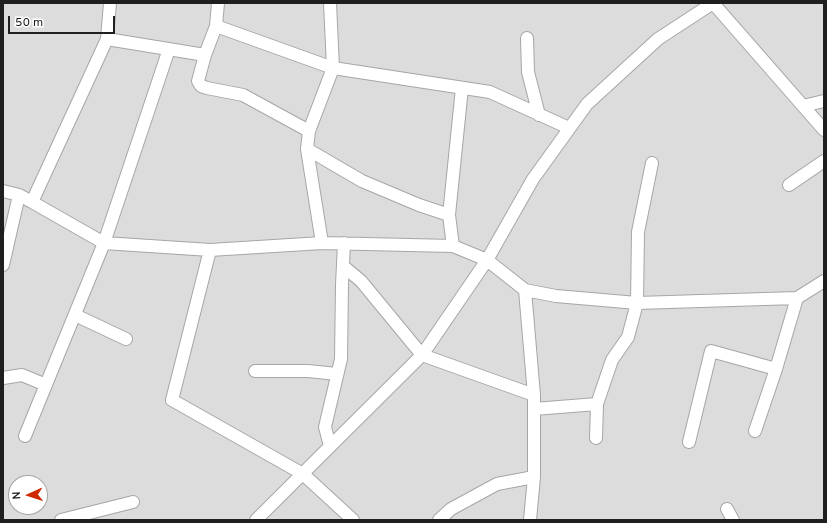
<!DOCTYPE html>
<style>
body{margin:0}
#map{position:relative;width:827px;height:523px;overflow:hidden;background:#f1efe5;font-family:Overpass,sans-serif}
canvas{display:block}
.frame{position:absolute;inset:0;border:4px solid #1f1f1f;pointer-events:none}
.north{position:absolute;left:8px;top:475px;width:40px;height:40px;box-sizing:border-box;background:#fff;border:1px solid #a5a5a5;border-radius:50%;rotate:267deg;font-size:11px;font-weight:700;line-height:16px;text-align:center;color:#1f1f1f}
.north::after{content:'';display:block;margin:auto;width:14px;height:18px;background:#cf2800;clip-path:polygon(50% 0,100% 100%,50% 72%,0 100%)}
.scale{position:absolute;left:8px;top:16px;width:107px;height:18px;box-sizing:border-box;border:2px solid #1f1f1f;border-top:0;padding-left:5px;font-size:12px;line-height:14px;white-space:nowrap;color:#1f1f1f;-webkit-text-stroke:3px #fff;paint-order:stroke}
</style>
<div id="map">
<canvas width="827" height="523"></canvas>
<div class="frame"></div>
<div class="north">N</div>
<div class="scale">50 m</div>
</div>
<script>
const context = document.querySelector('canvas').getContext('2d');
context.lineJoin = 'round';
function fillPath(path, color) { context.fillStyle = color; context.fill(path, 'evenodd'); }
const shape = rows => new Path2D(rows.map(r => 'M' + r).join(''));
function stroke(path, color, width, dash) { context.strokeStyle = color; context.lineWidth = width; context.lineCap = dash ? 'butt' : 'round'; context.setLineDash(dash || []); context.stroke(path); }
const residential = shape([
 [3,3,824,3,824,520,3,520],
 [16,483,40,483,40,507,16,507]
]);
const minor = shape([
 [218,3,216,26,205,55,198,81,201,86,207,88,243,95,309,131],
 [713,3,824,130],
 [216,26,333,68,490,92,569,128],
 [527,38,528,72,539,115],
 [107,39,205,55],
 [803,106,824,101],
 [307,149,362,181,419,205,449,215],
 [789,185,824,161],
 [3,191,19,195,32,202,104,243,210,250,322,243,453,246,487,260,525,290,556,296,637,303,797,298,824,281],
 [32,202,107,39,110,3],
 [322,243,307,149,309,131,333,68,330,3],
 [453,246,449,215,462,88],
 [210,250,172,400,303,474,353,520],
 [3,265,19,195],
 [343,266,361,281,422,355,534,395],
 [525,290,534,395,534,477,530,520],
 [75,315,126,339],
 [255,371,308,371,337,374],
 [3,378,22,375,46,385],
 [534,409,597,404],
 [755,431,776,369,797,298],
 [25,436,104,243,169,49],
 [596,438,597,404,612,360,628,337,637,303,638,232,652,163],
 [689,442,711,351,776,369],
 [330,446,325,427,341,359,342,285,344,243],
 [727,509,733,520],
 [61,520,133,502],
 [256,520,422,355,487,260,533,179,587,104,658,39,713,3],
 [439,520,451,509,497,484,534,477]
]);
fillPath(residential, '#dddcdc');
stroke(minor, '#a6a6a6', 14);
stroke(minor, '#fff', 12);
</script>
